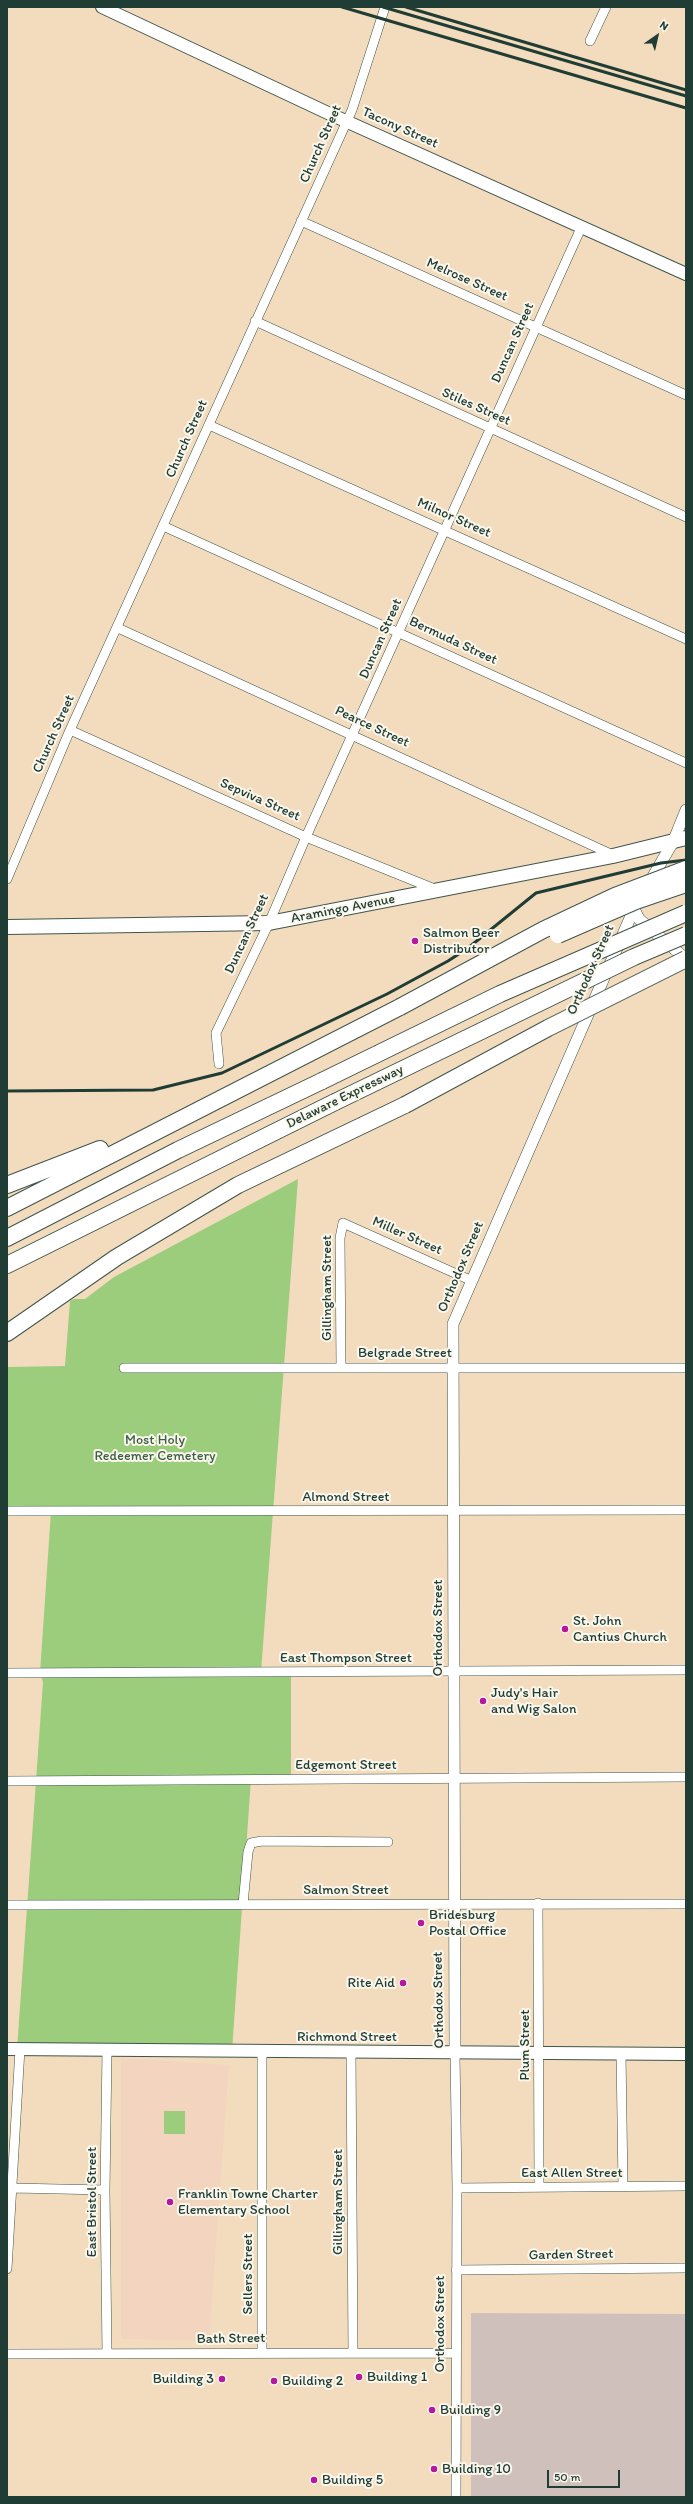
<!DOCTYPE html>
<style>
body{margin:0}
#map{position:relative;width:693px;height:2504px;overflow:hidden;background:#f3dcbe;font-family:Itim,sans-serif}
canvas{display:block}
.frame{position:absolute;inset:0;border:8px solid #1f3d34;pointer-events:none}
.north{position:absolute;left:637px;top:16px;width:40px;height:40px;-webkit-text-stroke:3px #fbf7ec;paint-order:stroke;rotate:34deg;font-size:11px;font-weight:700;line-height:16px;text-align:center;color:#1f3d34}
.north::after{content:'';display:block;margin:auto;width:14px;height:18px;background:#1f3d34;clip-path:polygon(50% 0,100% 100%,50% 72%,0 100%)}
.scale{position:absolute;left:547px;top:2470px;width:73px;height:18px;box-sizing:border-box;border:2px solid #1f3d34;border-top:0;padding-left:5px;font-size:12px;line-height:14px;white-space:nowrap;color:#1f3d34;-webkit-text-stroke:3px #fbf7ec;paint-order:stroke}
</style>
<div id="map">
<canvas width="693" height="2504"></canvas>
<div class="frame"></div>
<div class="north">N</div>
<div class="scale">50 m</div>
</div>
<script>
const context = document.querySelector('canvas').getContext('2d');
context.lineJoin = 'round';
function fillPath(path, color) { context.fillStyle = color; context.fill(path, 'evenodd'); }
const shape = rows => new Path2D(rows.map(r => 'M' + r).join(''));
function stroke(path, color, width, dash) { context.strokeStyle = color; context.lineWidth = width; context.lineCap = dash ? 'butt' : 'round'; context.setLineDash(dash || []); context.stroke(path); }
function label(font, color, halo, rows, align = 'center') {
  context.font = font + ' Itim,sans-serif'; context.lineWidth = 4; context.setLineDash([]); context.textBaseline = 'middle'; context.strokeStyle = halo; context.fillStyle = color; for (const [text, x, y, turn = 0] of rows) {
    context.save(); context.translate(x, y); context.rotate((+turn || 0) * Math.PI / 180); context.textAlign = isNaN(turn) ? turn : align; if (halo) context.strokeText(text, 0, 0); context.fillText(text, 0, 0); context.restore();
  }
}
const built = shape([
 [121,2058,229,2065,209,2341,121,2339]
]);
const industrial = shape([
 [471,2313,686,2314,686,2497,471,2497]
]);
const green = shape([
 [298,1179,261,1672,291,1672,291,1780,251,1779,232,2051,17,2049,43,1682,40,1673,51,1511,7,1511,7,1367,65,1366,70,1301,74,1299,85,1299,114,1277],
 [164,2111,185,2111,185,2134,164,2134]
]);
const minor = shape([
 [590,41,606,7],
 [301,221,686,395],
 [255,321,686,517],
 [209,425,686,639],
 [163,526,686,763],
 [118,628,613,855],
 [70,730,306,837,437,890],
 [7,879,70,730,352,110,385,7],
 [219,1064,216,1033,269,923,306,837,581,228],
 [341,1367,340,1238,343,1223,470,1280],
 [124,1368,686,1368],
 [7,1511,686,1510],
 [7,1673,686,1670],
 [7,1781,686,1777],
 [538,1903,539,2187],
 [243,1904,248,1852,251,1843,262,1841,388,1842],
 [7,1905,686,1904],
 [107,2050,105,2190,107,2354],
 [351,2051,353,2353],
 [262,2052,262,2353],
 [455,2053,457,2188,456,2497],
 [621,2053,623,2186],
 [13,2188,105,2190],
 [457,2188,686,2186],
 [7,2269,20,2049],
 [456,2270,686,2268],
 [7,2354,455,2353]
]);
const tertiary = shape([
 [634,909,639,919,686,959],
 [455,2053,453,1324,634,909,673,842,686,810]
]);
const secondary = shape([
 [102,7,330,114,686,274],
 [7,2049,686,2054]
]);
const primary = shape([
 [7,927,269,923,613,856,686,838]
]);
const motorway = shape([
 [7,1185,100,1149],
 [7,1208,400,1007],
 [7,1238,178,1150,322,1081],
 [7,1265,335,1102],
 [7,1333,117,1257,238,1185,405,1105]
]);
const rail = shape([
 [342,7,686,108],
 [383,7,686,96],
 [406,7,686,90],
 [7,1091,153,1090,222,1073,387,994,448,961,468,948,536,893,661,863,686,860]
]);
const motorwayBridge = shape([
 [558,935,636,901,686,884],
 [400,1007,543,930,615,896,686,869],
 [322,1081,500,994,686,913],
 [335,1102,634,957,686,935],
 [405,1105,548,1028,686,959]
]);
const markers = [
 [415,941,4,"#b5179e"],
 [565,1629,4,"#b5179e"],
 [483,1701,4,"#b5179e"],
 [421,1923,4,"#b5179e"],
 [403,1983,4,"#b5179e"],
 [170,2202,4,"#b5179e"],
 [359,2377,4,"#b5179e"],
 [222,2379,4,"#b5179e"],
 [274,2381,4,"#b5179e"],
 [432,2410,4,"#b5179e"],
 [434,2469,4,"#b5179e"],
 [314,2480,4,"#b5179e"]
];
const streetNames = [
 ["Tacony Street",400,128,24],
 ["Church Street",321,144,-66],
 ["Melrose Street",467,280,24],
 ["Duncan Street",513,343,-66],
 ["Stiles Street",476,407,24],
 ["Church Street",187,439,-66],
 ["Milnor Street",454,518,24],
 ["Duncan Street",381,639,-66],
 ["Bermuda Street",453,641,25],
 ["Pearce Street",372,727,25],
 ["Church Street",54,734,-66],
 ["Sepviva Street",260,800,24],
 ["Aramingo Avenue",343,909,-11],
 ["Duncan Street",247,934,-65],
 ["Orthodox Street",591,970,-66],
 ["Delaware Expressway",345,1097,-26],
 ["Miller Street",407,1236,24],
 ["Orthodox Street",461,1267,-67],
 ["Gillingham Street",327,1288,-90],
 ["Belgrade Street",405,1353],
 ["Almond Street",346,1497],
 ["Orthodox Street",438,1628,-90],
 ["East Thompson Street",346,1658],
 ["Edgemont Street",346,1765],
 ["Salmon Street",346,1890],
 ["Orthodox Street",439,2000,-91],
 ["Richmond Street",347,2037],
 ["Plum Street",525,2045,-90],
 ["East Allen Street",572,2173],
 ["East Bristol Street",92,2202,-90],
 ["Gillingham Street",338,2202,-90],
 ["Garden Street",571,2255,-1],
 ["Sellers Street",248,2274,-90],
 ["Orthodox Street",440,2324,-90],
 ["Bath Street",231,2339,-1]
];
const poiNames = [
 ["Salmon Beer",423,933],
 ["Distributor",423,949],
 ["St. John",573,1621],
 ["Cantius Church",573,1637],
 ["Judy's Hair",491,1693],
 ["and Wig Salon",491,1709],
 ["Bridesburg",429,1915],
 ["Postal Office",429,1931],
 ["Rite Aid",395,1983,"right"],
 ["Franklin Towne Charter",178,2194],
 ["Elementary School",178,2210],
 ["Building 1",367,2377],
 ["Building 3",214,2379,"right"],
 ["Building 2",282,2381],
 ["Building 9",440,2410],
 ["Building 10",442,2469],
 ["Building 5",322,2480]
];
const parkNames = [
 ["Most Holy",155,1440],
 ["Redeemer Cemetery",155,1456]
];
fillPath(built, '#f3d4bf');
fillPath(industrial, '#cfc0bb');
fillPath(green, '#9bcd7d');
stroke(minor, '#3f5549', 10);
stroke(tertiary, '#3f5549', 12);
stroke(secondary, '#3f5549', 14);
stroke(primary, '#3f5549', 16);
stroke(motorway, '#3f5549', 18);
stroke(minor, '#fff', 9);
stroke(tertiary, '#fff', 11);
stroke(secondary, '#fff', 12);
stroke(primary, '#fff', 14);
stroke(motorway, '#fff', 16);
stroke(rail, '#1f3d34', 3);
stroke(motorwayBridge, '#3f5549', 18, []);
stroke(motorwayBridge, '#fff', 16);
for (const [x, y, r, color] of markers) { const dot = new Path2D(); dot.arc(x, y, r, 0, 2 * Math.PI); context.fillStyle = color; context.fill(dot); stroke(dot, '#fbf7ec', 1.5); }
label('14px', '#1f3d34', '#fbf7ec', streetNames);
label('14px', '#1f3d34', '#fbf7ec', poiNames, 'left');
label('14px', '#3e6146', '#fbf7ec', parkNames);
</script>
